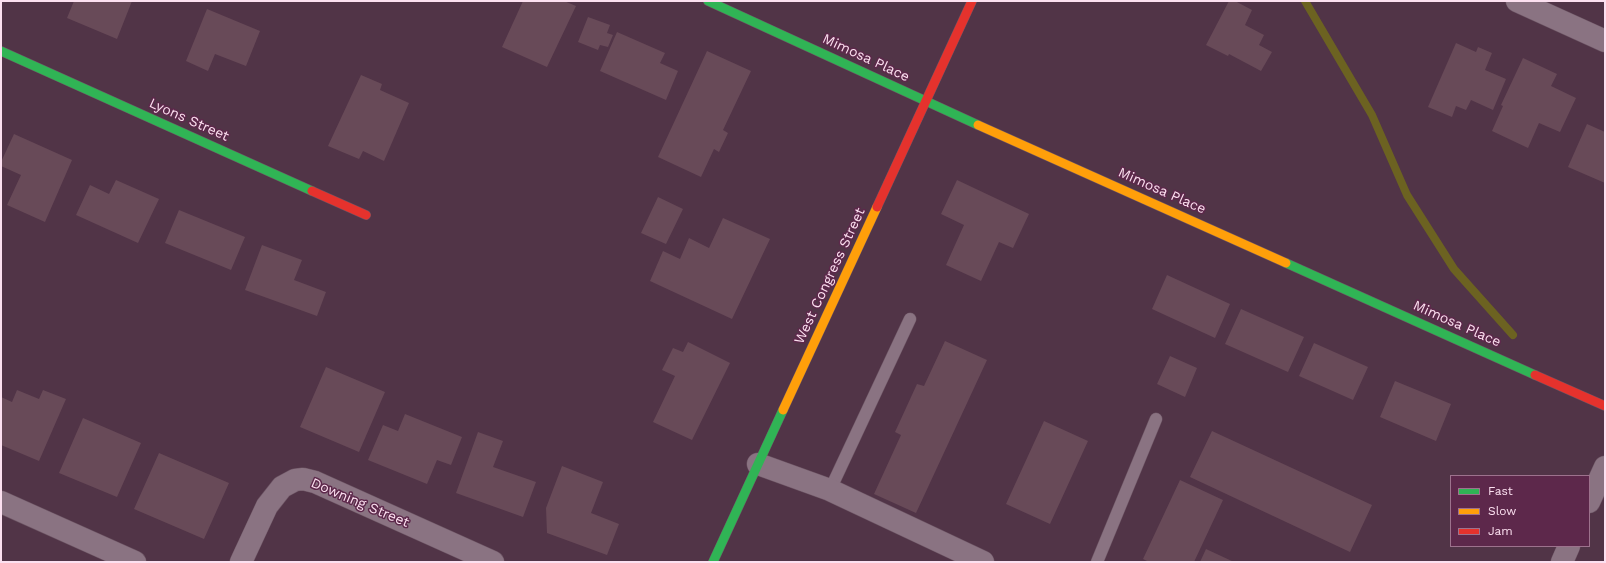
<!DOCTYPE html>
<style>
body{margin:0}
#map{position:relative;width:1606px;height:563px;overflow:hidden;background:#513447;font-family:"Work Sans",sans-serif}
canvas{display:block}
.frame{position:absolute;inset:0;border:2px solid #fce0f0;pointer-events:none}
.legend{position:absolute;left:1450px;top:475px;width:140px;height:72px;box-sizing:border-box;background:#5d284b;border:1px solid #9d728d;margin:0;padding:5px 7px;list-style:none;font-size:12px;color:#fce0f0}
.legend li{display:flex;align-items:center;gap:8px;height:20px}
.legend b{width:20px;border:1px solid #9d728d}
</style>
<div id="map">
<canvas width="1606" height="563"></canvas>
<div class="frame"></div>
<ul class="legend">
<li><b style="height:5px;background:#30b455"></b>Fast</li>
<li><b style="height:5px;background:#ff9f0a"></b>Slow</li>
<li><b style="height:5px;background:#e5322d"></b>Jam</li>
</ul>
</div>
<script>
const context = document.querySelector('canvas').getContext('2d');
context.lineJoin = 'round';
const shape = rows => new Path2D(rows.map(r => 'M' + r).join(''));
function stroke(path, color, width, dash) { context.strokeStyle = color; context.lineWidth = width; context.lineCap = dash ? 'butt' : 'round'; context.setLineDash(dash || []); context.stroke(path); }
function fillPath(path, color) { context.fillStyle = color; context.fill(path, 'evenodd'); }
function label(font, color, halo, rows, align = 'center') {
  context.font = font + ' "Work Sans",sans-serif'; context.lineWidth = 3; context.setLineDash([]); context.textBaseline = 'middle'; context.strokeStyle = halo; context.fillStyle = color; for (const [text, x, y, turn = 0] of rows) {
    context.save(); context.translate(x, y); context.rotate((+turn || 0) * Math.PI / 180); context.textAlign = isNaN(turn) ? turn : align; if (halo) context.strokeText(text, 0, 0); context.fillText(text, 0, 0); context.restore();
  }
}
const stream = shape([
 [1305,1,1372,115,1407,195,1454,269,1513,335]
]);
const building = shape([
 [74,1,132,1,117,39,67,18],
 [523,1,564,1,576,6,547,67,502,47],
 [1229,1,1235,1,1252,10,1245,25,1264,35,1259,45,1272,52,1261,71,1229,54,1228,56,1206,45],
 [207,9,260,31,246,66,215,54,208,71,186,61],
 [588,17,610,25,607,33,613,35,608,47,600,45,598,50,578,42],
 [617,32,665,53,660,63,678,71,666,100,600,71],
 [1456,43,1476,52,1478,47,1492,53,1485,70,1506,79,1493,110,1471,100,1466,110,1456,106,1452,117,1428,107],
 [707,51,751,71,723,130,728,133,719,152,714,149,701,177,658,157],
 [1523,58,1557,74,1551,86,1576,98,1560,132,1539,123,1528,148,1492,131,1503,106,1501,105],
 [361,75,382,84,380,90,409,103,384,161,363,151,359,159,328,146],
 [1587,124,1605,132,1605,183,1568,167],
 [14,134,72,160,45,222,7,205,21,175,1,166,1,162],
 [116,180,159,199,138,243,76,215,90,185,109,194],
 [957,180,1029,214,1013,248,999,242,981,281,946,265,964,225,941,214],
 [658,197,683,209,666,244,641,233],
 [179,210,245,237,231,270,165,243],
 [723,218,770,239,732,319,650,281,663,251,680,259,689,238,709,248],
 [262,245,302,260,294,280,326,292,317,316,245,290],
 [1167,275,1230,304,1215,338,1152,309],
 [1241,309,1304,337,1288,372,1225,344],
 [945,341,987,360,916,513,874,494,901,435,895,432,917,384,924,386],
 [688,342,730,363,692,440,653,422,675,376,662,370,673,348,683,352],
 [1314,343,1368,367,1353,400,1299,376],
 [1170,356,1197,368,1185,397,1157,384],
 [326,367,385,392,359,452,300,427],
 [1395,381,1451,404,1436,441,1380,417],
 [17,390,39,399,43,390,66,399,39,461,1,445,1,397,12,402],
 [405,414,462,437,451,465,437,460,427,484,368,460,383,425,398,431],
 [83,418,141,443,117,497,59,473],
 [1044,421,1088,441,1050,524,1006,504],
 [1212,431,1372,505,1350,552,1190,477],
 [478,432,503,441,493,467,536,482,523,517,456,493],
 [159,453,229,483,204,539,134,509],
 [562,466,603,482,591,513,619,524,607,555,547,533,546,508],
 [1180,480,1223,500,1194,562,1149,562,1143,559],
 [1206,549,1234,562,1200,562]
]);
const lane = shape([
 [830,490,910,319],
 [1097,562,1156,419]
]);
const street = shape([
 [1517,1,1605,41],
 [758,464,830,490,983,562],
 [1,502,135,562],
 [1589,502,1605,467],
 [241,562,267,506,282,487,295,480,303,479,315,482,493,562],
 [1562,562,1569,546]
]);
const fast = shape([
 [708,1,978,125],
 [1,51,312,191],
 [1286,263,1535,375],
 [713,562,783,410]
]);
const slow = shape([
 [978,125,1286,263],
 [783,410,877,207]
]);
const jam = shape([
 [312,191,366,215],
 [877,207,972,1],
 [1535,375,1605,406]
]);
const streetNames = [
 ["Mimosa Place",866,58,25],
 ["Lyons Street",189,120,24],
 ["Mimosa Place",1162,191,24],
 ["West Congress Street",830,276,-65],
 ["Mimosa Place",1457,324,24],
 ["Downing Street",360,503,23]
];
stroke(stream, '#6c6221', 8);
fillPath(building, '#684a58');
stroke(lane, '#6c5463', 13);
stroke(street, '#6c5463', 23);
stroke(fast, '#6c5463', 10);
stroke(slow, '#6c5463', 10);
stroke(jam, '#6c5463', 10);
stroke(lane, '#8a7382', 12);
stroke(street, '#8a7382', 22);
stroke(fast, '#30b455', 9);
stroke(slow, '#ff9f0a', 9);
stroke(jam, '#e5322d', 9);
label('14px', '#fce0f0', '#5d284b', streetNames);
</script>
